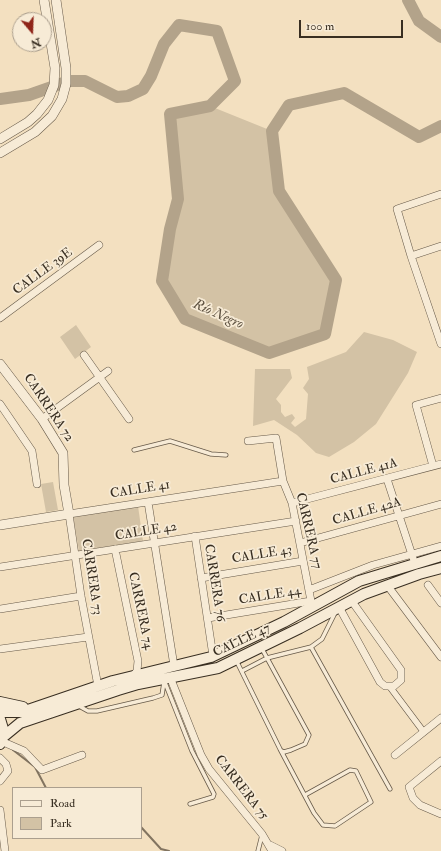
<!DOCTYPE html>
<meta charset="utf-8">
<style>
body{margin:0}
#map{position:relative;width:441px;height:851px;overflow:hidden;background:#f3e0c0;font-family:"IM FELL Double Pica",serif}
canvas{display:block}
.legend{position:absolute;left:12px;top:787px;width:130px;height:52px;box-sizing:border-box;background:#f7ebd6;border:1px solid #ab9f8e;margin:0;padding:5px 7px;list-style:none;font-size:12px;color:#382e21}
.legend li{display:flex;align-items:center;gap:8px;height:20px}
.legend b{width:20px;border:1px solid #ab9f8e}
.north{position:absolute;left:12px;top:12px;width:40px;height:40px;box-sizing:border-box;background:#f7ebd6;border:1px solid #ab9f8e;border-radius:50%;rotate:161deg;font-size:11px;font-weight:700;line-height:16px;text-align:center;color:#382e21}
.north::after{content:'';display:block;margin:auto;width:14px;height:18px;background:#8f2418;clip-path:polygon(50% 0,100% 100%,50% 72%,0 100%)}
.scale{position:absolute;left:299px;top:20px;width:104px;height:18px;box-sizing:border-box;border:2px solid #382e21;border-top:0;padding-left:5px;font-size:12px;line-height:14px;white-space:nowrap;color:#382e21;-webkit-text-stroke:3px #f7ebd6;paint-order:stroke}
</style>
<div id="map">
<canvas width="441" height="851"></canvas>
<ul class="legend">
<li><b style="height:5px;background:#f7ebd6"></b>Road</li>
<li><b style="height:11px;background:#d3c2a5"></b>Park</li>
</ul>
<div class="north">N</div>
<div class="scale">100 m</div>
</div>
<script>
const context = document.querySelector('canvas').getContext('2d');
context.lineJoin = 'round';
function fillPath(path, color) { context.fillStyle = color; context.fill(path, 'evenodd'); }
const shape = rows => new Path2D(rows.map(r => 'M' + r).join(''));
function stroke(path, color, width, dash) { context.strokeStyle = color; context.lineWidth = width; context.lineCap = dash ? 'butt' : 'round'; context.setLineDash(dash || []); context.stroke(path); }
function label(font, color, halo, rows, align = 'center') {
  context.font = font + ' "IM FELL Double Pica",serif'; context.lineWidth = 3.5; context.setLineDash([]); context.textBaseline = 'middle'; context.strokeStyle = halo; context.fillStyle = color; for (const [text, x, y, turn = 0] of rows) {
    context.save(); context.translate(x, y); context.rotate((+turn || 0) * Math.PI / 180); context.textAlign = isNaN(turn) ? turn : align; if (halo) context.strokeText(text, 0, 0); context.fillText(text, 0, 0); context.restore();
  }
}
const green = shape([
 [210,106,272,131,279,191,336,280,325,334,269,353,185,319,162,281,170,229,178,199,170,114],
 [76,325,91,347,75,359,60,337],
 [364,332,393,340,417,352,408,373,376,424,354,442,329,457,316,453,297,435,274,420,253,426,255,369,290,369,292,378,276,399,281,405,281,412,285,417,292,414,295,418,291,423,295,427,306,419,308,394,303,388,309,379,307,367,346,352],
 [53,482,58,510,46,512,41,484],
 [138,506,143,541,79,551,73,516]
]);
const stream = shape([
 [13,750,35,767,46,788],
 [141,827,161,849,169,851]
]);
const river = shape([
 [408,0,419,21,441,37],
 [0,99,29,95,69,81,85,81,117,97,128,96,143,89,151,76,164,44,179,25,217,31,235,81,210,106,170,114,178,199,170,229,162,281,185,319,269,353,325,334,336,280,279,191,272,131,289,105,344,93,419,137,441,126]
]);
const service = shape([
 [134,450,170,441,211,454,226,455],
 [261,647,309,735,305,744,291,750,284,752,282,751],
 [311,647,390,789],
 [236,660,280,749,314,813,323,825,335,826,371,802,356,771,350,770,305,795],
 [242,671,267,658,311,647,322,639,336,611],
 [164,680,192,751,214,794,213,797,190,804],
 [79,706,88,711,97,711,153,698,162,695,164,682],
 [258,851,262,835]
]);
const pedestrian = shape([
 [390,687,423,731]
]);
const minor = shape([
 [441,194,397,209,411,256,441,344],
 [411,256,441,246],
 [0,318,99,245],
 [84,355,129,419],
 [0,404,32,451,37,484],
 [42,419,108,371],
 [248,441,276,438,283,481,292,503,311,601,314,606],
 [433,466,416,405,441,398],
 [387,479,413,558],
 [148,502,174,666],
 [292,503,441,464],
 [195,536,213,656],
 [300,543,441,504],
 [115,549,138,661,137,671,133,676],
 [0,567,296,521],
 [201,578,303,561],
 [387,585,441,657],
 [428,585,441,603],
 [309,590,373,565,441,546],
 [339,607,380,682,385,686,394,686,401,680,401,670,351,600],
 [0,609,81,596],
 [208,618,311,601],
 [0,649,88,637],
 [170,677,201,755,209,769,262,834,272,851],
 [98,686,81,596,69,514,283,481],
 [1,741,24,751,42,770,82,755],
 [395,755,441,718],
 [0,758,6,764,8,771,0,781],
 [441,761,409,787,413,798,420,805,441,814],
 [0,810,5,851],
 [270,845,282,851]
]);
const tertiary = shape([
 [0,139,28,122,37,114,48,100,54,85,55,68,44,0],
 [0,153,35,132,52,116,62,99,66,84,66,68,56,0],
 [0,364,42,419,63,453,64,485,69,514,0,525]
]);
const secondary = shape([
 [0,702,23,707],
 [0,712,22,712,113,681,211,657,284,622,359,581,441,556],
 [0,719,3,729,0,744],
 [3,737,20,723,118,690,138,684,218,668,300,628,364,594,419,574,441,568]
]);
const streetNames = [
 ["CALLE 39E",43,272,-36],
 ["CARRERA 72",48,408,56],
 ["CALLE 41A",364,472,-15],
 ["CALLE 41",140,490,-9],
 ["CALLE 42A",367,512,-16],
 ["CARRERA 77",308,531,77],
 ["CALLE 42",146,532,-9],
 ["CALLE 43",262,555,-9],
 ["CARRERA 73",91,577,81],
 ["CARRERA 76",214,583,81],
 ["CALLE 44",270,596,-9],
 ["CARRERA 74",140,611,78],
 ["CALLE 47",242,641,-25],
 ["CARRERA 75",241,788,52]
];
const waterNames = [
 ["Río Negro",218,315,24]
];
fillPath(green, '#d3c2a5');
stroke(stream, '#827460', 2);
stroke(river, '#b3a38a', 12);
stroke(service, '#675a49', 5);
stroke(pedestrian, '#675a49', 7);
stroke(minor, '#675a49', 8);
stroke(tertiary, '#675a49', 10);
stroke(secondary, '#382e21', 12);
stroke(service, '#f7ebd6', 3.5);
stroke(pedestrian, '#f7ebd6', 5.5);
stroke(minor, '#f7ebd6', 7);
stroke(tertiary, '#f7ebd6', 9);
stroke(secondary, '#f7ebd6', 10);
label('13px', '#382e21', '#f7ebd6', streetNames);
label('italic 14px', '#5d5140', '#f7ebd6', waterNames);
</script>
